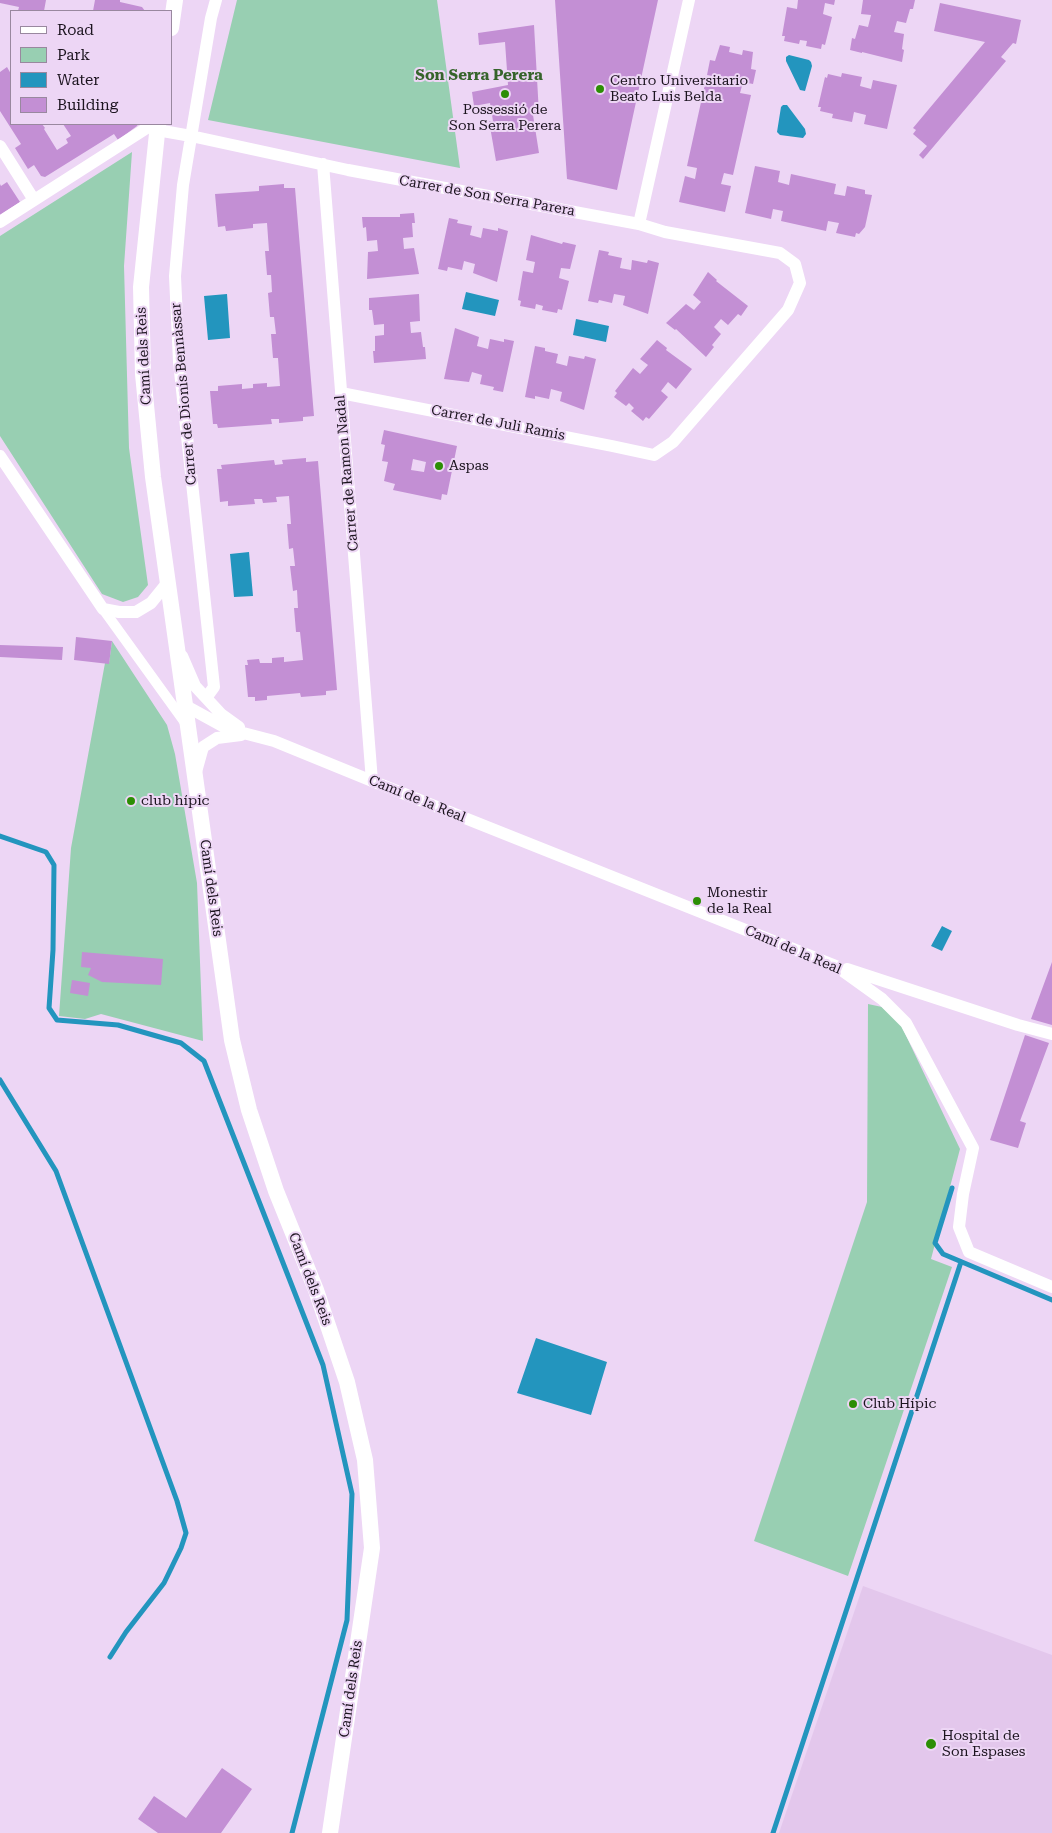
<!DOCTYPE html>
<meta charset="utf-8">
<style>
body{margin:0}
#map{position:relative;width:1052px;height:1833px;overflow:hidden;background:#edd6f5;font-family:"Roboto Serif",serif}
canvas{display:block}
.legend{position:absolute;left:10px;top:10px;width:162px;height:115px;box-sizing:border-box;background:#edd6f5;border:1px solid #99889f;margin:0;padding:6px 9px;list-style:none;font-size:15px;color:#1c141f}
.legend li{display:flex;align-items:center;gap:10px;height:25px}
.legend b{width:25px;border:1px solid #99889f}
</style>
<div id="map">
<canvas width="1052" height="1833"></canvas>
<ul class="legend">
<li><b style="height:6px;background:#fff"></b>Road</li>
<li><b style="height:14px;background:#98cfb2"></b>Park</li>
<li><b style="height:14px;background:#2395be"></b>Water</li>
<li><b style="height:14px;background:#c38fd4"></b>Building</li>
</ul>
</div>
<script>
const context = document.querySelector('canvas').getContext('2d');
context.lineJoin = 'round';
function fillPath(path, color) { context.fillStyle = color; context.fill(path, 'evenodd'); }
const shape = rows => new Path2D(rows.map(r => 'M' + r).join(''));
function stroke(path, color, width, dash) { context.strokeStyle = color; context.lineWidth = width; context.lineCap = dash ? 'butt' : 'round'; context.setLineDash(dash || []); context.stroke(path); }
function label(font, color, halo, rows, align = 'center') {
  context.font = font + ' "Roboto Serif",serif'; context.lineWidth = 4; context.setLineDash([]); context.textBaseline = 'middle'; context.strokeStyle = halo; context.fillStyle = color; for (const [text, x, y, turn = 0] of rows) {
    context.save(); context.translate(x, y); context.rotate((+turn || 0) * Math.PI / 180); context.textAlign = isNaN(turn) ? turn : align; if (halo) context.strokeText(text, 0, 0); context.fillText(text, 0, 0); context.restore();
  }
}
const built = shape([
 [863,1586,1052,1655,1052,1833,779,1833]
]);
const green = shape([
 [237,0,437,0,460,168,208,120],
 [132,152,124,266,129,448,148,585,138,597,123,602,102,594,0,436,0,236],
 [112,641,167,725,175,754,197,883,203,1041,101,1014,85,1019,59,1016,71,848,105,663,109,663],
 [868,1004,882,1007,900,1023,960,1149,931,1259,952,1267,848,1576,754,1541,867,1202]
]);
const water = shape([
 [789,55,809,60,811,62,812,66,805,91,800,90,786,61,786,57],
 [783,105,787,105,805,129,806,134,803,138,780,135,777,132,781,107],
 [466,292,499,300,495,316,462,309],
 [227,294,230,338,208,340,204,296],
 [576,319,609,326,606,342,573,335],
 [249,552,253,596,234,597,230,554],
 [942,926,952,931,942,951,931,946],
 [536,1338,607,1362,591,1415,517,1393]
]);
const stream = shape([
 [0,836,46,852,54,865,53,950,49,1008,57,1020,118,1025,181,1043,204,1061,323,1365,352,1494,347,1620,292,1833],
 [0,1080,56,1171,177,1501,186,1533,181,1548,164,1583,126,1632,110,1657],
 [952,1188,935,1243,943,1254,1052,1300],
 [773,1833,961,1262]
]);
const building = shape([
 [0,0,46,0,44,11,18,11,19,7,0,3],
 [95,0,120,0,120,2,142,7,145,11,93,11],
 [555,0,658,0,617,190,567,179],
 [798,0,835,0,834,5,825,3,823,14,832,17,825,45,822,44,821,49,806,46,807,41,800,40,799,44,784,41,785,36,782,36,787,7,797,9],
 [863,0,915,0,913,9,910,9,906,23,897,21,894,32,904,34,902,49,904,50,902,62,862,52,862,53,850,50,852,38,855,39,859,25,868,27,871,15,861,14],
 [940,3,1021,20,1016,44,1013,43,1001,57,1006,61,923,159,919,155,927,146,913,134,916,130,913,128,985,42,934,31],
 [534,25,539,114,533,115,539,153,496,161,489,121,493,121,490,103,474,106,472,92,508,85,505,42,479,45,478,33],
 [720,45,730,47,729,52,742,55,743,50,753,52,751,69,756,70,753,84,743,82,740,93,751,95,733,175,724,173,721,184,731,186,725,212,679,202,685,176,695,179,697,168,687,166,705,84,714,86,717,77,707,75,710,60,715,61],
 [7,67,11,74,11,124,42,124,45,128,44,129,57,150,68,143,66,139,71,136,63,124,138,124,137,126,118,140,114,134,45,177,41,176,34,165,28,169,15,148,21,144,0,111,0,72],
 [842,73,862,77,860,86,871,89,873,80,897,85,887,129,864,124,866,115,854,112,852,122,832,118,833,114,820,111,821,107,818,107,825,77,827,78,828,74,841,77],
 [755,166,780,171,778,182,789,185,791,174,836,184,834,194,845,196,847,186,865,190,865,194,872,195,865,227,859,234,856,233,855,237,836,233,839,223,828,221,826,231,781,221,783,211,773,209,771,219,745,213],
 [7,182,20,202,0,215,0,184,1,186],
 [284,184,284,188,295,188,314,416,303,417,303,421,279,423,279,419,271,419,272,424,218,428,217,424,213,424,210,391,218,391,218,386,242,384,242,389,253,388,253,384,267,383,267,387,280,386,278,358,273,358,271,334,276,334,274,317,270,317,268,293,272,292,271,275,267,275,265,251,269,251,267,223,253,224,253,228,226,231,225,226,218,227,215,194,259,191,259,186],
 [414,213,415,223,412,223,413,237,403,238,404,249,414,248,419,274,367,279,368,252,378,251,377,240,367,241,366,227,363,228,362,217,400,217,400,214],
 [449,218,458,220,457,223,472,226,470,235,481,238,483,228,498,231,498,228,508,231,497,282,473,273,475,264,464,261,462,270,448,267,447,271,438,269],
 [531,235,562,244,563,242,576,245,570,269,561,268,559,278,569,281,562,310,558,309,557,313,542,310,543,306,536,304,535,309,520,306,521,301,518,300,523,271,533,273,535,262,526,260],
 [599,250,609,252,608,255,622,258,620,268,631,270,632,260,647,263,648,260,659,263,648,314,623,305,625,296,614,294,612,303,599,300,598,303,588,301],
 [708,272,717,280,716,281,748,306,741,316,738,314,728,325,721,319,714,327,721,334,712,345,714,347,706,357,676,329,675,330,666,323,686,304,694,310,701,302,693,295],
 [419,294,420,321,410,322,411,333,421,332,423,347,425,347,426,359,374,363,373,351,375,351,375,336,384,335,384,324,374,325,372,310,369,310,369,298],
 [455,328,479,337,477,346,488,349,490,339,504,342,504,339,514,341,503,392,493,390,494,387,480,384,482,375,472,372,469,382,444,379],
 [657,340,667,348,666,350,692,369,676,389,668,382,661,391,668,397,649,419,646,417,643,421,631,411,634,408,629,403,626,406,614,397,617,393,615,391,633,368,640,374,648,365,640,359],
 [535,346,545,348,545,351,558,354,556,363,567,366,569,356,584,359,585,356,596,359,584,410,560,401,562,392,551,389,549,399,535,396,535,399,525,397],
 [384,430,457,446,447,495,442,494,441,500,393,490,395,484,384,481,388,462,382,461,385,445,381,444],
 [413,459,426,462,424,472,411,470],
 [306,458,306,462,318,461,337,690,326,691,326,695,301,697,300,693,267,696,267,700,255,701,255,697,248,697,245,665,248,665,247,660,259,659,260,663,272,663,272,658,284,657,284,662,303,660,300,632,296,632,294,608,298,608,297,590,293,591,290,566,295,566,293,548,289,549,287,524,291,524,289,496,276,497,277,502,263,503,262,499,254,499,255,504,228,506,228,501,220,502,217,469,222,469,221,465,274,460,275,465,283,464,282,460],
 [76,637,112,641,109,664,74,660],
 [0,645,63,647,62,660,0,657],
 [82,952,163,959,161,985,102,982,88,975,91,968,81,967],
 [1052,962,1052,1025,1031,1019],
 [72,980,90,983,88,996,70,993],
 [1025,1035,1049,1043,1020,1121,1026,1123,1018,1148,990,1140],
 [222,1768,252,1789,221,1833,158,1833,138,1819,154,1796,186,1818]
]);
const pedestrian = shape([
 [103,609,186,724]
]);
const minor = shape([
 [157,130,191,136,348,170,639,224,665,232,780,253,795,264,800,283,788,310,673,442,654,455,612,446,341,393],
 [0,146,34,200],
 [323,164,372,781],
 [0,222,153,124],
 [639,224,689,0],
 [0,456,103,609,119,612,136,612,151,603,168,582],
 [182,656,195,686,221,714,239,727],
 [206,698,214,687,179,362,175,276,183,185,211,18,216,0],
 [186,706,228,729,274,741,372,781,836,966,882,999,906,1023,973,1148,963,1194,959,1227,969,1252,1052,1287],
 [196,772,203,747,217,738,241,735],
 [847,969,1018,1025,1052,1034]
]);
const tertiary = shape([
 [171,28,175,0],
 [158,124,141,287,143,374,153,477,232,1040,249,1110,276,1191,316,1290,347,1382,365,1460,372,1548,330,1833]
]);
const markers = [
 [600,89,5,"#2c8e05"],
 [505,94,5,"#2c8e05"],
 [439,466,5,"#2c8e05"],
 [131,801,5,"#2c8e05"],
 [697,901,5,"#2c8e05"],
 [853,1404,5,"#2c8e05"],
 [931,1744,6,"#2c8e05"]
];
const poiNames = [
 ["Centro Universitario",610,81],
 ["Beato Luis Belda",610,97],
 ["Possessió de",505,110,"center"],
 ["Son Serra Perera",505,126,"center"],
 ["Aspas",449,466],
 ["club hípic",141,801],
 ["Monestir",707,893],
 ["de la Real",707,909],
 ["Club Hípic",863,1404],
 ["Hospital de",942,1736],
 ["Son Espases",942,1752]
];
const streetNames = [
 ["Carrer de Son Serra Parera",487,196,10],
 ["Camí dels Reis",144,356,-93],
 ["Carrer de Dionís Bennàssar",184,394,-95],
 ["Carrer de Juli Ramis",498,423,11],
 ["Carrer de Ramon Nadal",347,473,-95],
 ["Camí de la Real",417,799,22],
 ["Camí dels Reis",211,888,82],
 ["Camí de la Real",793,950,23],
 ["Camí dels Reis",310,1279,69],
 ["Camí dels Reis",351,1689,-82]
];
const neighbourhoodNames = [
 ["Son Serra Perera",479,76]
];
fillPath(built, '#e3c7ec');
fillPath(green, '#98cfb2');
fillPath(water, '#2395be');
stroke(stream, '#2395be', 5);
fillPath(building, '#c38fd4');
stroke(pedestrian, '#fff', 10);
stroke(minor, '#fff', 12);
stroke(tertiary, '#fff', 16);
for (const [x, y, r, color] of markers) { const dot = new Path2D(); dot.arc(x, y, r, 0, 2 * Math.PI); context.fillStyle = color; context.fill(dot); stroke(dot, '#edd6f5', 2); }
label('14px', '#1c141f', '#edd6f5', poiNames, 'left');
label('14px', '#1c141f', '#edd6f5', streetNames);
label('bold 15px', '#36642b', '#edd6f5', neighbourhoodNames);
</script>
